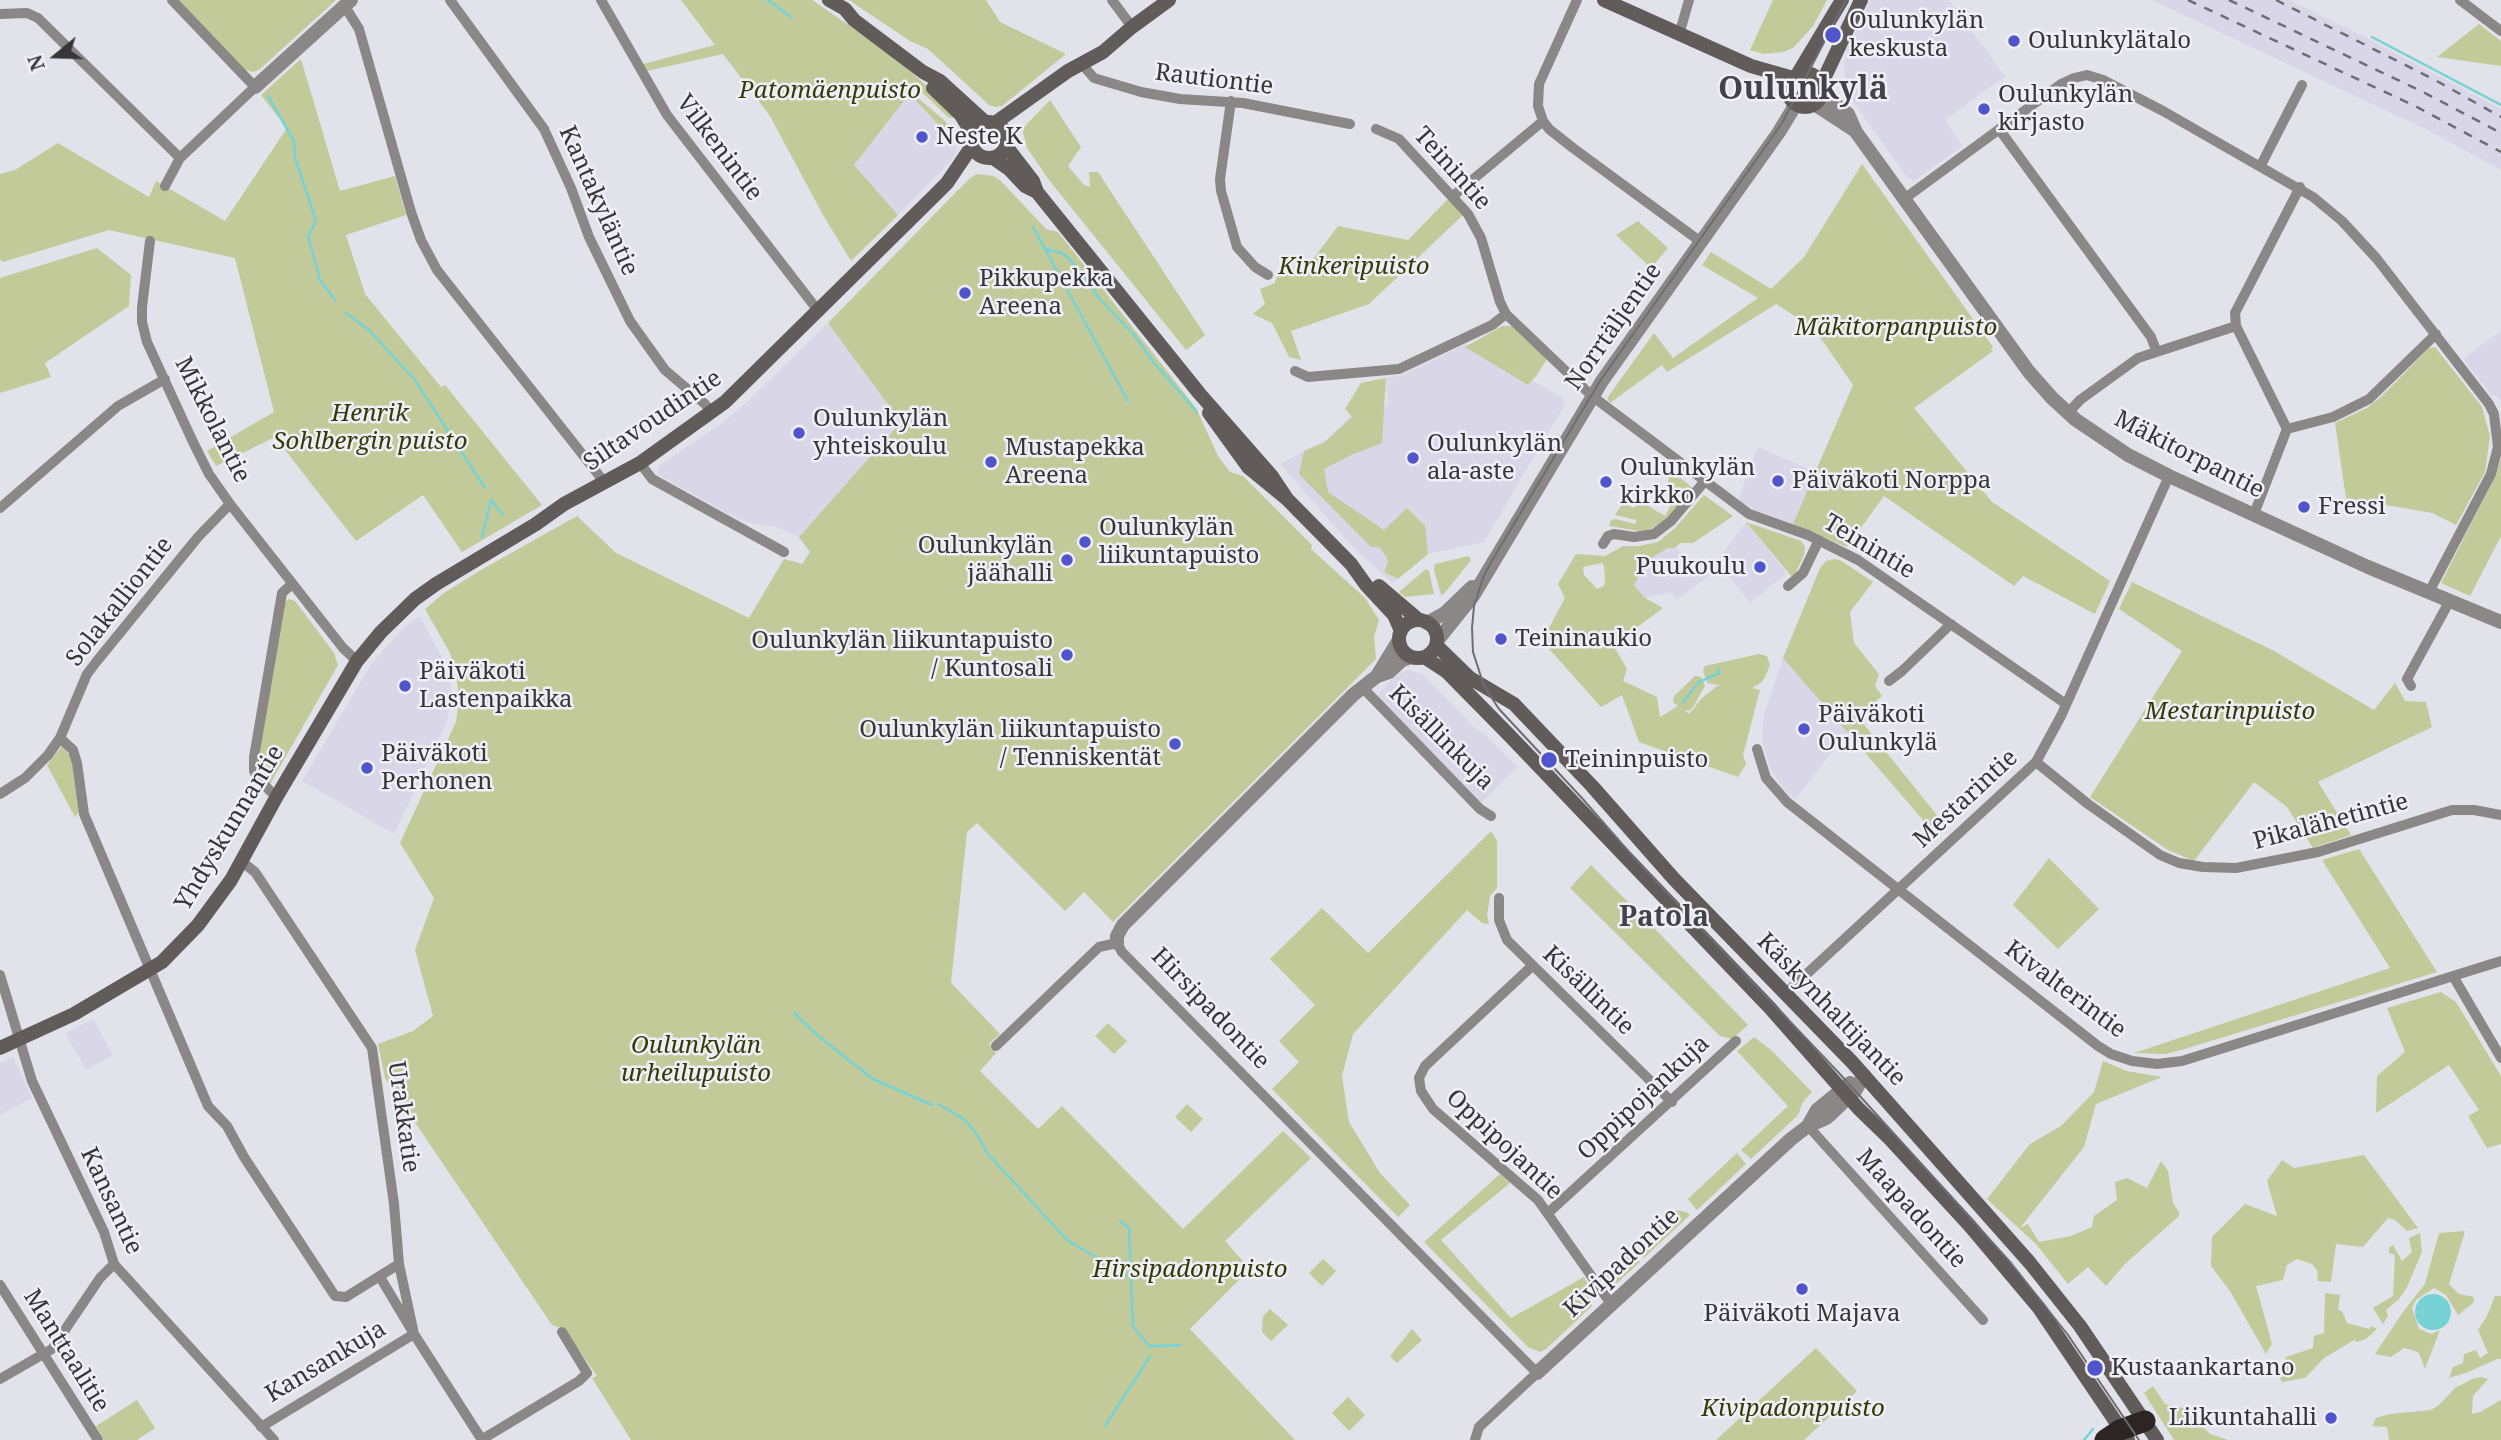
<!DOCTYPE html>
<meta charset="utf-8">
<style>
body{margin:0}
#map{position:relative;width:2501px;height:1440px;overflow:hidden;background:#e2e2eb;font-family:"Noto Serif",serif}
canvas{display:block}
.north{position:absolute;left:21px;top:21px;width:70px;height:70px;-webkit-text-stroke:5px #f0eff8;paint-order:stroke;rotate:251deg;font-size:19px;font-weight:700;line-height:28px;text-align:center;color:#363639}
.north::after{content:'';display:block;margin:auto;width:24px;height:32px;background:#363639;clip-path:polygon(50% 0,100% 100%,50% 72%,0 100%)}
</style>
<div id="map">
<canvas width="2501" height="1440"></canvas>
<div class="north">N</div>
</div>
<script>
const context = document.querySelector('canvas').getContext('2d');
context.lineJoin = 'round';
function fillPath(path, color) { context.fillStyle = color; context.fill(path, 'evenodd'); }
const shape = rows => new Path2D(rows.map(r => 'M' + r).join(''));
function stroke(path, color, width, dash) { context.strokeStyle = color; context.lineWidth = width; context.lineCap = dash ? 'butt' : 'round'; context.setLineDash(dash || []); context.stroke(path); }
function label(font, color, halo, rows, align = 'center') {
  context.font = font + ' "Noto Serif",serif'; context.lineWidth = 5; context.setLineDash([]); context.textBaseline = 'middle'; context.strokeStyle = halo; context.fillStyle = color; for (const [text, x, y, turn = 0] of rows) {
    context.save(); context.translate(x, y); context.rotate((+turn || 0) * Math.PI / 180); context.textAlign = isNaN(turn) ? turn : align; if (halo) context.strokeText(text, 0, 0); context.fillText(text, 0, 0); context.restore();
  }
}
const built = shape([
 [1871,0,1949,0,2005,76,1945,120,1963,146,1914,181,1907,177,1854,103,1845,81,1844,65,1847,49],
 [2152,0,2289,0,2363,36,2501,109,2501,170,2427,130],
 [907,96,915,100,942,129,956,145,957,150,954,158,898,215,854,165],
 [828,323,901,422,799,537,777,527,754,524,734,517,658,475,657,471,660,465,718,426,747,402],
 [2501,330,2501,402,2495,395,2492,396,2463,359],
 [1471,344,1561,397,1565,404,1484,542,1428,554,1392,583,1353,547,1280,464,1327,439,1352,415,1388,405,1386,378,1403,375,1464,345],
 [1758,447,1815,472,1793,524,1749,509,1738,500],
 [1746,522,1787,573,1750,603,1733,581,1713,567],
 [1668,548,1675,548,1710,575,1677,600,1670,592,1645,598,1634,585,1648,560],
 [418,617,422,620,449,671,452,701,446,724,394,834,302,781,372,663,404,627],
 [1783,658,1848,732,1795,799,1784,790,1771,769,1763,746,1762,734,1764,714],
 [1407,670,1423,674,1475,728,1488,737,1518,767,1481,803,1378,698,1380,692,1393,678],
 [93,1019,113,1055,86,1070,65,1033],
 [13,1057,32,1098,0,1115,0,1063]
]);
const green = shape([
 [177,0,336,0,260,69,253,72,245,70],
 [681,0,812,0,892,55,929,88,957,117,949,118,924,94,914,88,911,92,944,120,951,129,955,142,915,100,907,97,854,165,898,215,851,261,823,215,770,116,723,54,647,71,643,64,715,45],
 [849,0,986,0,1000,22,1066,54,1002,106,995,107,989,105,928,49,910,41],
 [1773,0,1827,0,1813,26,1793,48,1783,52,1764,54,1750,50],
 [2479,24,2501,41,2501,66,2437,57],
 [301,59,340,191,395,176,406,215,346,235,365,294,441,387,445,385,542,505,462,552,423,495,356,541,275,437,216,466,207,451,274,412,235,258,109,230,3,262,0,259,0,174,15,170,58,143,149,197,156,181,225,221,287,128,261,95],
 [1050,100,1081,147,1068,166,1083,184,1090,187,1089,172,1098,172,1205,335,1186,350,1049,180,1027,148,1023,132,1025,126],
 [1862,164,1993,347,1991,349,1993,351,1914,408,1992,502,2110,581,2095,614,2023,576,2014,586,1884,496,1847,547,1793,524,1853,385,1822,340,1811,329,1815,330,1814,328,1776,304,1667,372,1662,365,1610,403,1608,400,1608,397,1654,333,1673,358,1758,298,1702,265,1711,252,1771,289,1804,257],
 [977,174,993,176,1000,180,1046,229,1058,232,1196,408,1218,456,1230,472,1243,476,1312,545,1311,549,1365,598,1379,620,1374,637,1376,659,1113,922,1084,892,1065,911,977,823,967,832,951,983,1000,1034,989,1044,996,1053,980,1071,1038,1129,1062,1106,1183,1229,1283,1131,1311,1158,1225,1241,1250,1269,1190,1329,1295,1440,631,1440,592,1378,597,1376,564,1329,552,1325,385,1078,378,1044,413,1031,433,1016,415,950,434,898,400,843,456,722,459,700,456,673,450,653,425,609,444,593,481,570,577,516,616,553,749,618,784,559,802,564,810,552,799,537,901,422,828,323,970,178],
 [1448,199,1463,215,1369,304,1291,331,1301,360,1289,357,1272,323,1253,314,1265,304,1260,289,1275,283,1279,268,1302,274,1338,226,1408,240],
 [1638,221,1668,248,1651,268,1616,235],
 [97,248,131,275,129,306,45,363,51,377,0,393,0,278],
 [1502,326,1511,326,1547,359,1537,375,1528,385,1465,347],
 [2435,347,2482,407,2490,436,2485,472,2456,525,2432,513,2346,498,2335,423,2367,408,2382,396,2429,348],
 [1386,378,1382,443,1351,455,1324,469,1328,492,1384,530,1407,508,1425,526,1428,554,1398,579,1384,572,1388,563,1386,556,1379,547,1371,547,1299,474,1304,451,1325,442,1352,417,1345,409,1361,383],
 [2501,458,2501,536,2470,596,2441,583,2496,475],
 [1669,469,1694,489,1668,519,1645,532,1609,526,1611,520,1615,519,1636,524,1636,520,1615,515,1623,503,1634,508,1640,501,1665,516,1675,497,1668,486],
 [1704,495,1733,516,1693,543,1680,543,1675,548,1668,548,1648,560,1634,585,1645,598,1663,608,1613,645,1627,669,1623,681,1657,697,1660,717,1678,706,1673,702,1674,696,1695,676,1701,677,1705,686,1693,707,1689,711,1684,710,1689,714,1702,698,1717,686,1723,686,1708,683,1703,672,1705,666,1759,654,1767,656,1770,665,1765,677,1761,683,1752,688,1760,690,1743,755,1746,764,1738,777,1639,742,1622,695,1601,707,1542,641,1565,598,1558,584,1576,554,1605,556,1623,546,1639,546,1658,542,1675,528],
 [1602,563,1604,566,1605,579,1604,586,1597,589,1584,575,1583,567],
 [1746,522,1801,541,1805,547,1804,555,1793,578],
 [1469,556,1471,560,1444,594,1441,595,1434,570,1435,564],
 [1834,559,1840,560,1873,582,1850,612,1854,643,1879,674,1875,686,1882,696,1858,717,1948,829,1937,836,1783,658,1820,568,1826,561],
 [1426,569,1429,571,1434,594,1405,597,1399,592],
 [2132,582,2274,651,2374,710,2395,683,2405,701,2426,702,2432,727,2318,782,2351,835,2313,848,2287,807,2254,782,2194,861,2168,850,2090,797,2182,651,2119,609],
 [289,599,295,601,334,653,338,665,269,786,259,773,257,763,285,602],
 [62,746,71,757,79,812,75,817,47,765],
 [1491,831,1497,841,1497,888,1490,896,1487,915,1489,924,1482,923,1467,910,1353,1034,1342,1076,1349,1122,1380,1173,1410,1205,1398,1217,1272,1089,1299,1062,1279,1041,1315,1005,1270,959,1322,908,1368,953],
 [2359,849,2437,972,2178,1051,2165,1054,2134,1053,2390,968,2322,860],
 [2049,858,2099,909,2058,949,2013,905],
 [1591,865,1658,932,1748,1025,1732,1039,1720,1036,1570,888],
 [2441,992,2456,1002,2501,1076,2501,1144,2487,1148,2468,1116,2479,1110,2449,1065,2376,1113,2377,1076,2405,1052,2387,1008],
 [1108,1023,1127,1041,1114,1054,1095,1036],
 [1754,1037,1771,1050,1812,1092,1803,1102,1798,1115,1751,1159,1741,1150,1788,1106,1737,1051],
 [2103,1061,2127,1071,2162,1077,2096,1104,2084,1147,2020,1228,2028,1224,2039,1242,2071,1236,2092,1227,2094,1216,2117,1200,2115,1182,2127,1178,2147,1188,2161,1161,2168,1171,2173,1203,2179,1212,2179,1216,2125,1264,2106,1286,2088,1267,2068,1284,2036,1244,1987,1199,2030,1144,2061,1126,2094,1092],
 [1187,1104,1203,1119,1191,1132,1175,1117],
 [1737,1153,1746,1164,1697,1210,1688,1199],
 [2364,1155,2418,1228,2407,1231,2395,1220,2388,1218,2363,1247,2336,1244,2331,1282,2318,1281,2317,1270,2312,1264,2297,1259,2287,1265,2283,1280,2256,1286,2272,1344,2266,1354,2230,1291,2211,1266,2212,1237,2245,1204,2277,1216,2267,1181,2282,1160,2294,1168],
 [1500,1174,1510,1183,1441,1240,1511,1318,1584,1277,1592,1292,1592,1306,1546,1349,1540,1352,1528,1347,1424,1242],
 [1676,1210,1686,1212,1690,1215,1644,1258,1638,1245],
 [2465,1231,2449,1284,2459,1294,2474,1297,2473,1303,2458,1315,2446,1295,2434,1288,2416,1300,2412,1308,2419,1329,2431,1334,2440,1330,2425,1369,2419,1353,2412,1350,2404,1348,2391,1357,2375,1354,2403,1312,2425,1284,2439,1233],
 [2420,1233,2422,1252,2407,1287,2399,1299,2386,1310,2388,1316,2383,1324,2373,1308,2393,1296,2395,1255,2389,1253,2389,1248,2393,1245,2402,1261,2412,1252,2409,1238],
 [1632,1250,1640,1262,1616,1284,1607,1284,1602,1279],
 [1323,1259,1336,1271,1322,1286,1309,1273],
 [2325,1293,2340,1295,2338,1310,2342,1311,2347,1323,2369,1329,2372,1326,2377,1329,2366,1339,2357,1342,2354,1340,2324,1358,2305,1378,2282,1382,2278,1374,2286,1357,2313,1348,2314,1336,2324,1333],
 [2495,1296,2501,1296,2501,1359,2497,1359,2468,1372,2449,1378,2453,1367,2463,1363,2464,1354,2476,1350,2480,1358,2488,1353,2478,1330,2487,1316],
 [1270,1309,1288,1325,1271,1341,1262,1332,1263,1316],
 [1412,1329,1422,1340,1397,1363,1390,1356],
 [1816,1348,1857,1391,1804,1440,1716,1440],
 [2481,1377,2488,1379,2473,1396,2472,1414,2480,1412,2501,1400,2501,1440,2389,1440,2387,1427,2372,1426,2376,1418,2390,1414,2431,1410,2439,1405,2455,1388,2472,1379],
 [2153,1386,2165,1404,2184,1408,2210,1434,2228,1440,2174,1440,2144,1393],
 [1348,1397,1365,1415,1349,1431,1332,1413],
 [137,1400,155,1428,137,1440,104,1440,96,1426]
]);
const water = shape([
 '2415 1312a18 18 0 1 1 36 0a18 18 0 1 1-36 0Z'
]);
const stream = shape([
 [768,0,791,17],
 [2372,37,2501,105],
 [268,96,294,141,295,158,315,218,315,224,308,236,320,280,335,300],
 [1033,227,1128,401],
 [1043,248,1064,254,1072,262,1099,298,1134,335,1155,364,1197,412],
 [346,313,369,330,414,379,485,488],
 [492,501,503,515],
 [482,537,491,500],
 [1683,702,1699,682,1719,673,1718,668],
 [794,1013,817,1035,873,1079,932,1105],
 [938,1104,965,1120,978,1136,988,1154,1067,1240,1130,1277],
 [1120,1221,1129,1228,1133,1326,1149,1346],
 [1149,1346,1180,1345],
 [1105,1426,1150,1356],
 [2084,1440,2093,1429]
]);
const minor = shape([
 [450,0,544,129,571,188,589,237,630,321,665,370,705,404,712,413],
 [601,0,667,115,819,312],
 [1112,0,1132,27],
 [1577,0,1539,84,1538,106,1543,121,1549,129,1573,148,1701,242],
 [2460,0,2501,31],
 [344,5,359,29,411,212,421,240,437,270,605,483],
 [0,14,27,13,38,18,180,158],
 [1679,35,1689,0],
 [1081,63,1094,78,1141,92,1180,99,1243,103,1350,124],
 [1231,101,1220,179,1221,191,1237,247,1255,267,1268,275],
 [1376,129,1399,139,1468,214,1481,238,1500,302,1506,314,1592,396,1749,514,1808,535,1858,560,2066,704],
 [1999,129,2151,337,2156,350],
 [2261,165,2302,85],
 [165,186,180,158,255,87,172,0],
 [1453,196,1543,121],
 [1904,199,2061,84,2074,78,2087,75,2103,80,2163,111,2313,197,2342,221,2377,259,2489,404,2494,414,2498,447,2491,474,2429,592],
 [150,241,142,307,142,322,147,342,193,442,209,474,230,504,343,648,357,661],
 [1295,371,1308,377,1399,369,1492,325,1506,314],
 [2068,413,2080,400,2138,358,2236,326],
 [2287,429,2333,417,2369,399,2436,334],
 [640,463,652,479,784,552],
 [0,508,118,406,165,379],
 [2254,514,2287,429,2236,326,2235,313,2300,187],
 [1603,544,1608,536,1614,534,1634,537,1654,534,1671,521,1705,481],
 [1788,586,1803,573,1819,540],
 [1889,681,1902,671,1951,624],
 [2411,686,2407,679,2449,602],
 [1363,688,1480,809,1491,816],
 [60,738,73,750,77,763,84,814,208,1106,227,1126,244,1157,335,1296,346,1297,399,1264],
 [1757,749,1766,778,1787,802,2098,1046,2111,1054,2132,1061,2157,1064,2182,1061,2501,961],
 [2036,762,2088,804,2160,855,2179,863,2203,867,2236,868,2318,852,2452,810,2474,810,2501,815],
 [0,794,25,778,48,755,60,738,87,674,97,661,198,537,230,504],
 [277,796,270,791,258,778,254,771,254,757,282,593,292,584],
 [241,861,255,872,372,1048,394,1204,399,1264,414,1334,482,1440],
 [1499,898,1499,920,1507,940,1672,1102],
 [1532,966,1425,1066,1419,1078,1421,1091,1433,1109,1538,1200,1611,1304],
 [0,975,32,1081,104,1232,114,1264,274,1440],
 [2453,976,2501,1058],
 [1785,994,2036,762,2061,716,2169,476],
 [996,1046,1099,947,1117,943,1122,952,1537,1373,1479,1427,1475,1440],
 [1808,1126,1983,1320],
 [1548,1213,1736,1041],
 [0,1285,98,1440],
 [0,1379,52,1349,100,1278,114,1264],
 [261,1427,414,1334,380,1277],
 [481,1440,579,1381,587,1373,562,1332]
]);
const tertiary = shape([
 [255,87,351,0],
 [1821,93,1848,114,1856,132,2029,372,2052,398,2076,420,2128,455,2169,476,2368,567,2501,622],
 [1814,104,1854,130],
 [1427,623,1445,613,1472,587],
 [1437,641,1473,596,1602,381,1779,132,1796,104],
 [1377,676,1389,672,1402,660,1411,657],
 [1117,943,1117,936,1123,925,1353,695,1377,676,1399,640],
 [1808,1126,1817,1110,1850,1083],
 [1537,1373,1791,1139,1808,1126,1826,1118,1832,1113,1855,1091,1864,1075]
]);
const secondary = shape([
 [829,0,845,9,854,20,923,72,940,81,985,122],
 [1604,0,1751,66,1793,78],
 '1788 90a17 17 0 1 1 34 0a17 17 0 1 1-34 0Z',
 [1797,75,1842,0],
 [1821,85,1861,0],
 [933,88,961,115,972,133],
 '971 140a18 18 0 1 1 36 0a18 18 0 1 1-36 0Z',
 [995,123,1068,71,1103,52,1132,27,1169,0],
 [1006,146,1033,181,1037,192,1199,393,1271,475,1287,499],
 [993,158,1009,169,1025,186,1037,192],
 [1209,413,1248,467,1287,499,1351,564,1366,585,1394,615,1401,631],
 [1379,586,1419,620],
 '1399 639a19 19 0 1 1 38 0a19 19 0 1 1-38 0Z',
 [1436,645,1470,678,1514,704,1592,786,1674,879,1852,1062,2030,1263,2080,1326,2157,1440],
 [1424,657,1447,672,1510,736,1770,1008,1858,1108,1890,1139,1970,1226,2039,1308,2128,1440],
 [0,1048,74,1014,162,962,198,925,231,880,277,796,357,661,381,632,415,599,436,584,536,524,564,504,640,463,725,402,934,196,947,183,972,146]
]);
const motorway = shape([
 [2105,1440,2120,1430,2145,1421]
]);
const tram = shape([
 [1846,0,1782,123,1600,381,1497,552,1484,575,1474,606,1472,628,1473,652,1484,686,1499,709,1581,797,1636,860,1839,1073,2011,1263,2068,1335,2139,1440]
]);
const rail = shape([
 [2188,0,2415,106,2501,152],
 [2229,0,2423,92,2501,133],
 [2276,0,2435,80,2501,117]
]);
const markers = [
 [1833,35,9,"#4f55cb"],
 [2014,41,7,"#4f55cb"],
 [1984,109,7,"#4f55cb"],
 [922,137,7,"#4f55cb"],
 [965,293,7,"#4f55cb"],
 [799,433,7,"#4f55cb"],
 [1413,458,7,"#4f55cb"],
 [991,462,7,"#4f55cb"],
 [1778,481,7,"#4f55cb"],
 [1606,482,7,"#4f55cb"],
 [2304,507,7,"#4f55cb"],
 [1085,542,7,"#4f55cb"],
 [1067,560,7,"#4f55cb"],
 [1760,567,7,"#4f55cb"],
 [1501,639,7,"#4f55cb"],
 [1067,655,7,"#4f55cb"],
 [405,686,7,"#4f55cb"],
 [1804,729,7,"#4f55cb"],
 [1175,744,7,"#4f55cb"],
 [1549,760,9,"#4f55cb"],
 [367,768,7,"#4f55cb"],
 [1802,1289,7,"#4f55cb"],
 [2095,1368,9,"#4f55cb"],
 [2331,1418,7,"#4f55cb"]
];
const poiNames = [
 ["Oulunkylän",1849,21],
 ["keskusta",1849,49],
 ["Oulunkylätalo",2028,41],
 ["Oulunkylän",1998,95],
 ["kirjasto",1998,123],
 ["Neste K",936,137],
 ["Pikkupekka",979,279],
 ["Areena",979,307],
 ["Oulunkylän",813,419],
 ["yhteiskoulu",813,447],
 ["Oulunkylän",1427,444],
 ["ala-aste",1427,472],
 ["Mustapekka",1005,448],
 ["Areena",1005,476],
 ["Oulunkylän",1620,468],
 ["kirkko",1620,496],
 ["Päiväkoti Norppa",1792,481],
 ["Fressi",2318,507],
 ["Oulunkylän",1099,528],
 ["liikuntapuisto",1099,556],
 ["Oulunkylän",1053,546,"right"],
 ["jäähalli",1053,574,"right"],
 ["Puukoulu",1746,567,"right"],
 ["Teininaukio",1515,639],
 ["Oulunkylän liikuntapuisto",1053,641,"right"],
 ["/ Kuntosali",1053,669,"right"],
 ["Päiväkoti",419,672],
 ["Lastenpaikka",419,700],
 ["Päiväkoti",1818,715],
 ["Oulunkylä",1818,743],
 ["Oulunkylän liikuntapuisto",1161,730,"right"],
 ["/ Tenniskentät",1161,758,"right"],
 ["Päiväkoti",381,754],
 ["Perhonen",381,782],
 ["Teininpuisto",1565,760],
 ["Päiväkoti Majava",1802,1314,"center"],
 ["Kustaankartano",2111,1368],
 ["Liikuntahalli",2317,1418,"right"]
];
const streetNames = [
 ["Rautiontie",1214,80,7],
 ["Vilkenintie",719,148,53],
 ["Teinintie",1452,169,48],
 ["Kantakyläntie",598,201,66],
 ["Norrtäljentie",1614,327,-55],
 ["Mikkolantie",212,420,63],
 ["Siltavoudintie",653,421,-34],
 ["Mäkitorpantie",2189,455,27],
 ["Teinintie",1869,547,31],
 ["Solakalliontie",120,602,-52],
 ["Kisällinkuja",1441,738,45],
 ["Mestarintie",1966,799,-43],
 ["Pikalähetintie",2331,822,-15],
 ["Yhdyskunnantie",230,828,-59],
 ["Kivalterintie",2065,990,37],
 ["Kisällintie",1588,991,44],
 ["Hirsipadontie",1210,1009,46],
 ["Käskynhaltijantie",1831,1010,46],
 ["Oppipojankuja",1644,1098,-43],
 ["Urakkatie",403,1117,82],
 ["Oppipojantie",1504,1145,43],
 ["Kansantie",111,1201,65],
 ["Maapadontie",1911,1209,48],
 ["Kivipadontie",1622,1263,-43],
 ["Manttaalitie",66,1351,58],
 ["Kansankuja",326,1362,-31]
];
const parkNames = [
 ["Patomäenpuisto",830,91],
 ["Kinkeripuisto",1354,267],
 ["Mäkitorpanpuisto",1896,328],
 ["Henrik",370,414],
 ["Sohlbergin puisto",370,442],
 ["Mestarinpuisto",2230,712],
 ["Oulunkylän",696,1046],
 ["urheilupuisto",696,1074],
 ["Hirsipadonpuisto",1190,1270],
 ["Kivipadonpuisto",1793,1409]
];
const quarterNames = [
 ["Patola",1664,918]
];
const districtNames = [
 ["Oulunkylä",1803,90]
];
fillPath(built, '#d9d7e7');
fillPath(green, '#c1ca98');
fillPath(water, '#77d2d5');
stroke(stream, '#77d2d5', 2.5);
stroke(minor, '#8b8786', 10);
stroke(tertiary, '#8b8786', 14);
stroke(secondary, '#615b5a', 14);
stroke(motorway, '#2c2523', 21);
stroke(tram, '#6d6d72', 2);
stroke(rail, '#6d6d72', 2.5, [9, 9]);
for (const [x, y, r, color] of markers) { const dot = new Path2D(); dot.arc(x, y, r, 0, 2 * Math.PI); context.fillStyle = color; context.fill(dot); stroke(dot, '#f0eff8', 2.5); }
label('24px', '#363639', '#f0eff8', poiNames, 'left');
label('24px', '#363639', '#f0eff8', streetNames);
label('italic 24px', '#353b07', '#f0eff8', parkNames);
label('bold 28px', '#434249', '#f0eff8', quarterNames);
label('bold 32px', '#434249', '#f0eff8', districtNames);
</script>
